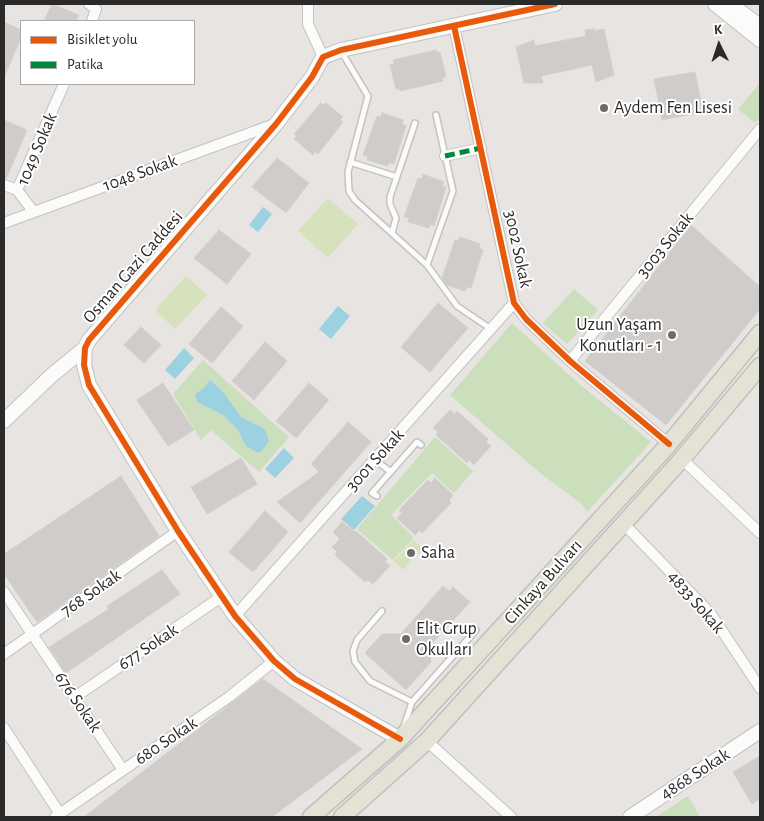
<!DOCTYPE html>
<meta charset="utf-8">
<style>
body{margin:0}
#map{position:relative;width:764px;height:821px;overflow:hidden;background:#e7e4e1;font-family:"Alegreya Sans",sans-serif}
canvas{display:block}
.frame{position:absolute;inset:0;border:5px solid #2a2a2a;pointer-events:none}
.legend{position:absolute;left:20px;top:20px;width:175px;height:65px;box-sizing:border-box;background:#fff;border:1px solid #aaa;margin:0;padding:6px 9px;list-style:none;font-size:15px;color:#2a2a2a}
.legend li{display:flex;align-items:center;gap:10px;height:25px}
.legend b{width:25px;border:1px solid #aaa}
.north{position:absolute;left:694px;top:20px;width:50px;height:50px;-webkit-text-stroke:4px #fff;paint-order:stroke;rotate:356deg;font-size:14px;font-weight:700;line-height:20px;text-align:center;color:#2a2a2a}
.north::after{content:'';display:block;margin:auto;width:18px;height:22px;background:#2a2a2a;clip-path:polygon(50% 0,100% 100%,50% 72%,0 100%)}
</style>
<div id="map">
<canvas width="764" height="821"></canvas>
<div class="frame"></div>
<ul class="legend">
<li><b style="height:6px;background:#e8590c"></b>Bisiklet yolu</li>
<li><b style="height:6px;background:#00873e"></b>Patika</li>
</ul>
<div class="north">K</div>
</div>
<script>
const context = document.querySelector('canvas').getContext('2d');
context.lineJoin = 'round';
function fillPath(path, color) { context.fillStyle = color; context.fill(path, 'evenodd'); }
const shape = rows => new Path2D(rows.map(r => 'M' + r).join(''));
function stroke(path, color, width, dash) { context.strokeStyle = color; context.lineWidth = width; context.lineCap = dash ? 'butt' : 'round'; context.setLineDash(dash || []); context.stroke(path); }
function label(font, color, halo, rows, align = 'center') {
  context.font = font + ' "Alegreya Sans",sans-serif'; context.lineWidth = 4; context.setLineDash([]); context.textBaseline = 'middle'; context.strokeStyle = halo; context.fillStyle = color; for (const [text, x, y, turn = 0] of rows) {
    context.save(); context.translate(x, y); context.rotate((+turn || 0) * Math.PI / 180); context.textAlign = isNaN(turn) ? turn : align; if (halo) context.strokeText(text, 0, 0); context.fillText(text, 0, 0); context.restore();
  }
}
const green = shape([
 [760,83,760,118,755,123,738,109],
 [574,289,598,310,567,344,543,323],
 [512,323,578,383,651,442,587,512,583,505,540,473,450,395],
 [203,360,289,437,259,472,211,430,201,440,173,394],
 [435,437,473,471,454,493,432,473,391,515,414,538,393,560,357,529],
 [688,796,700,817,655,817]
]);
const pitch = shape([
 [328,198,358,224,328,258,298,231],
 [186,276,207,295,175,329,155,310],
 [414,540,423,549,403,570,394,561]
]);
const water = shape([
 [263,207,272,214,258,232,249,225],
 [338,306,350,316,331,339,319,329],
 [184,348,194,358,175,379,165,370],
 [210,380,224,393,241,417,265,429,269,441,261,452,258,453,246,446,238,430,223,415,197,402,195,394,204,388],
 [284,448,294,458,275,478,265,469],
 [362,496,375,506,354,530,341,519]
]);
const building = shape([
 [52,4,79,15,76,21,44,21,52,4],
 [4,22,21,30,21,38,4,77,4,22],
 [594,29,594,31,604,29,614,75,596,82,592,65,541,76,543,83,524,83,516,47,534,40,535,46,586,36,585,30,594,29],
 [436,50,437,53,440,52,446,76,442,78,443,81,400,91,399,88,396,89,390,65,394,64,393,60,436,50],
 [695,72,703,112,662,120,654,79,695,72],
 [321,103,323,105,326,103,343,117,340,120,343,122,318,154,315,151,313,155,294,139,297,136,294,134,321,103],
 [382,113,403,120,402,124,406,126,394,164,389,162,388,166,367,160,368,156,363,155,377,116,381,117,382,113],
 [4,120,27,130,6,179,4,178,4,120],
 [277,158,309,183,286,213,252,187,277,158],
 [423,174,444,182,442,186,446,187,434,226,430,224,429,228,408,222,409,218,404,217,418,178,422,179,423,174],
 [691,225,760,287,760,309,666,425,585,361,691,225],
 [219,230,251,254,227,284,194,258,219,230],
 [460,237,480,244,479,248,483,250,471,288,467,287,465,291,447,285,442,278,455,240,458,241,460,237],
 [438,303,468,328,430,372,401,347,438,303],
 [221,307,243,326,212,363,189,344,221,307],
 [141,327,161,345,144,363,124,345,141,327],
 [265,342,287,361,254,400,232,381,265,342],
 [163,383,194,430,168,446,137,400,163,383],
 [309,383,329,400,296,438,276,421,309,383],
 [450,410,455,414,457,411,488,439,486,442,491,446,474,465,469,460,467,463,436,435,438,432,433,428,450,410],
 [348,422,371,442,300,523,277,502,319,472,311,464,348,422],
 [241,458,257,484,207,514,191,487,241,458],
 [121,476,159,536,37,622,4,574,4,554,121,476],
 [435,478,453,495,449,500,451,503,422,533,420,530,415,535,397,518,402,513,399,510,428,480,431,483,435,478],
 [265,511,288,532,253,572,229,552,265,511],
 [342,522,355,532,356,531,387,559,385,561,390,566,373,584,368,580,365,582,335,555,337,552,332,547,340,539,333,532,342,522],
 [162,570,180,594,66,673,49,647,109,609,107,606,162,570],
 [443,586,449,591,453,587,470,602,429,647,431,662,406,690,365,653,382,634,401,634,443,586],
 [263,679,362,749,272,817,84,817,263,679],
 [760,756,760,799,752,804,733,772,760,756]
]);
const lane = shape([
 [341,51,368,96,348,172,349,191,355,200,427,265,457,306,491,329],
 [350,162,397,177],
 [392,233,396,218,390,204,390,197,415,123],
 [427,265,453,191,436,115],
 [375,460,391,472],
 [377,496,372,493,417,442,421,445],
 [382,611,357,640,353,651,355,662,370,681,412,702],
 [404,726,412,702,476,630]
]);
const street = shape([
 [89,4,96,9,92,21],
 [308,4,308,24,323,57],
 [454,26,514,303,526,319,570,361,669,444],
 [445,156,481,148],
 [4,185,17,190],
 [33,211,17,190,64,84],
 [4,223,275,124],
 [570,361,760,129],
 [682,459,760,533],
 [623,523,711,614,760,688],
 [4,592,123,770],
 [235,616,514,303],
 [4,654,178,531],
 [75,697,221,597],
 [4,728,60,814],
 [427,741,511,817],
 [55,817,229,697,274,661]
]);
const secondary = shape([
 [715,4,760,40],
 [730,4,760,26],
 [4,421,52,375,85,348],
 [400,739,295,679,274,661,235,616,178,531,89,385,84,365,85,348,89,340,276,124,312,77,323,57,341,50,555,4],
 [630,817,760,731]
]);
const primary = shape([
 [311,817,400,739,669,444,760,333],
 [342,817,427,741,682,459,760,366]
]);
const quiet = shape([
 [445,156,481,148]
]);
const cycleway = shape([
 [454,26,514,303,526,319,570,361,669,444],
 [400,739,295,679,274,661,235,616,178,531,89,385,84,365,85,348,89,340,276,124,312,77,323,57,341,50,555,4]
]);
const markers = [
 [604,108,5,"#6c6b6a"],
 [672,335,5,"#6c6b6a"],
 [411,553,5,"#6c6b6a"],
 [406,639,5,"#6c6b6a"]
];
const poiNames = [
 ["Aydem Fen Lisesi",614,108],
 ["Uzun Yaşam",662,325,"right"],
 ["Konutları - 1",662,346,"right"],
 ["Saha",421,553],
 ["Elit Grup",416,629],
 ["Okulları",416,650]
];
const streetNames = [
 ["1049 Sokak",37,149,-67],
 ["1048 Sokak",140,173,-20],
 ["3003 Sokak",665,245,-51],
 ["3002 Sokak",518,249,78],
 ["Osman Gazi Caddesi",133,267,-49],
 ["3001 Sokak",375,460,-48],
 ["Cinkaya Bulvarı",543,582,-48],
 ["768 Sokak",91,593,-35],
 ["4833 Sokak",696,602,49],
 ["677 Sokak",148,647,-34],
 ["676 Sokak",78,702,56],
 ["680 Sokak",166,741,-34],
 ["4868 Sokak",695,774,-33]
];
fillPath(green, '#ccdfbd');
fillPath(pitch, '#d5e2bc');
fillPath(water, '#9cd1e1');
fillPath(building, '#cfccca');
stroke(building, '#d2d0cd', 1);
stroke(lane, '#c4c2c3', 8);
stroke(street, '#c4c2c3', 12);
stroke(secondary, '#c4c2c3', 16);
stroke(primary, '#bfbfbe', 19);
stroke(lane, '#fbfbfa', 5);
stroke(street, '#fbfbfa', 10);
stroke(secondary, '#fbfbfa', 14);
stroke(primary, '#e4e1d5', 16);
stroke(quiet, '#00873e', 5, [10, 5]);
stroke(cycleway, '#e8590c', 6);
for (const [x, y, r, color] of markers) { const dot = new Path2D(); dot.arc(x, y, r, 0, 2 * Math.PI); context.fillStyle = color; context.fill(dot); stroke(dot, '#fff', 2); }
label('18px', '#2a2a2a', '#fff', poiNames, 'left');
label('18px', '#2a2a2a', '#fff', streetNames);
</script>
